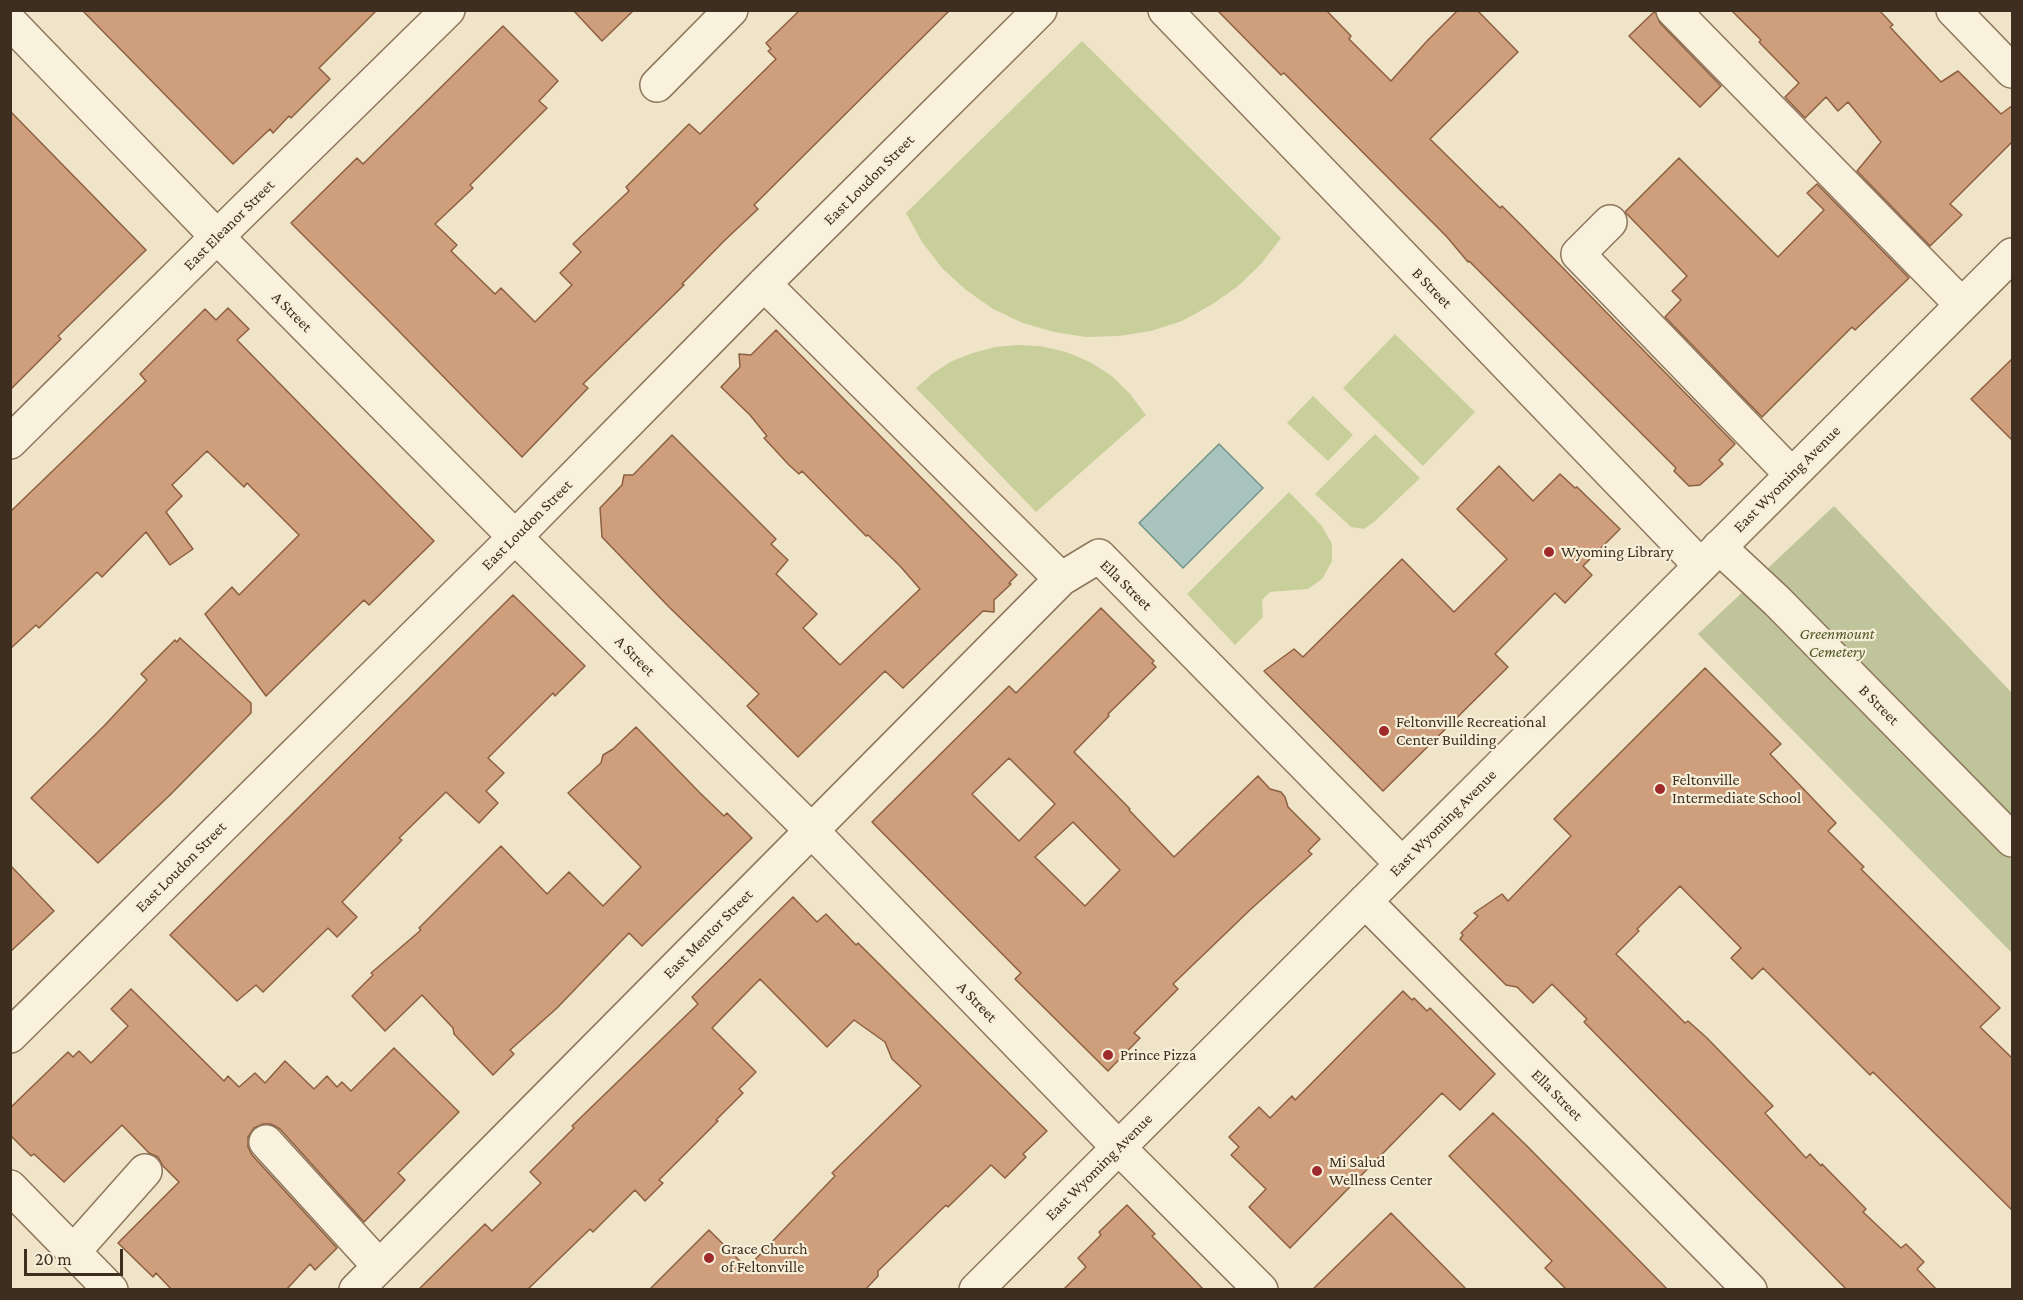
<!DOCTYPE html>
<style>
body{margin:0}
#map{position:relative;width:2023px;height:1300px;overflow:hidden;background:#f0e4c8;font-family:"Crimson Pro",serif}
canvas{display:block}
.frame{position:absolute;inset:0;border:12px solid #3d2e20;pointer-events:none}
.scale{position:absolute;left:24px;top:1249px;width:99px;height:27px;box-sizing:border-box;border:3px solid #3d2e20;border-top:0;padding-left:8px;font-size:18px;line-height:21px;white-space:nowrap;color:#3d2e20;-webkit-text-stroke:4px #f7eed8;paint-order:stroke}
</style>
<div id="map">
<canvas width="2023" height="1300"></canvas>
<div class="frame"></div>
<div class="scale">20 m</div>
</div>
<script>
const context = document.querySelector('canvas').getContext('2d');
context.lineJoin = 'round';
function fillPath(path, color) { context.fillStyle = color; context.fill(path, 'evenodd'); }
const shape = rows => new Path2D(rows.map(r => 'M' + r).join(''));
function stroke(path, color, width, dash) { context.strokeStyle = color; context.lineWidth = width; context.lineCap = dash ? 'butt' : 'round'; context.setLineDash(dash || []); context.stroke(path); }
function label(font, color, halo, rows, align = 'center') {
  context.font = font + ' "Crimson Pro",serif'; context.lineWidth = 4.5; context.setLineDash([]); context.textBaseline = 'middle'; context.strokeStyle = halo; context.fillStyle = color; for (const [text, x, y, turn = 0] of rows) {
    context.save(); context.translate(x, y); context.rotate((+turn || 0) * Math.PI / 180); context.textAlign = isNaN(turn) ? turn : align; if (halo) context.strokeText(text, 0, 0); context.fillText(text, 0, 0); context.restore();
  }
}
const green = shape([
 [1082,41,1281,238,1261,264,1237,287,1211,305,1182,321,1151,331,1119,336,1086,337,1054,332,1023,323,993,309,966,290,942,268,922,242,906,213],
 [1395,334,1475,412,1423,466,1343,388],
 [1018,345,1040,346,1066,352,1090,362,1112,376,1130,394,1146,415,1036,512,916,388,932,374,952,361,973,353,995,347],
 [1313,396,1353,435,1328,461,1287,423],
 [1375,434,1420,478,1375,521,1364,529,1351,527,1315,494],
 [1289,492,1322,526,1332,544,1332,561,1322,579,1308,589,1270,592,1262,600,1263,617,1235,645,1187,594]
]);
const cemetery = shape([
 [1834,506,2012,693,2012,953,1698,634]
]);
const water = shape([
 [1219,444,1263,488,1183,568,1139,523,1219,444]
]);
const building = shape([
 [82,10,377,10,319,68,330,79,291,118,289,116,273,133,270,129,233,164,82,10],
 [573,10,634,10,602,41,573,10],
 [800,10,950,10,754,205,758,209,724,241,682,284,684,285,583,384,588,388,522,457,386,318,291,223,357,158,363,164,503,26,558,81,539,101,547,108,470,185,473,188,435,224,457,245,451,251,495,294,501,288,535,322,572,285,560,273,581,252,573,244,629,191,626,187,689,124,700,134,776,59,768,51,771,49,766,43,800,10],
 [1217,10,1326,10,1351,36,1349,39,1391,81,1427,41,1458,10,1477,10,1518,52,1430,139,1500,208,1502,206,1521,225,1735,444,1719,460,1723,464,1700,485,1689,486,1674,471,1676,468,1469,261,1468,262,1447,237,1284,73,1281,75,1217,10],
 [1731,10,1879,10,1893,25,1890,27,1941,82,1958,71,2001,114,2013,105,2013,141,1950,204,1962,215,1930,246,1857,171,1881,142,1848,102,1838,111,1826,97,1805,118,1785,97,1799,83,1759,42,1761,40,1731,10],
 [1655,11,1660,23,1721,86,1700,107,1629,36,1655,11],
 [10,111,146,250,58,336,61,339,10,390,10,111],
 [1679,158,1778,257,1824,210,1807,193,1817,184,1909,278,1855,330,1852,327,1762,417,1665,317,1681,300,1672,291,1687,276,1625,212,1679,158],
 [228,308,249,329,237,340,434,541,369,605,364,600,266,696,205,614,232,587,239,595,299,535,247,483,244,487,207,451,172,485,182,496,166,512,193,549,170,565,146,532,102,577,97,572,39,628,36,625,10,649,10,512,146,381,140,374,205,309,216,320,228,308],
 [776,330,1017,575,1009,583,1011,584,994,600,994,612,983,611,903,688,885,671,798,757,747,706,759,694,669,607,602,537,600,508,622,485,624,475,633,475,672,435,776,539,771,544,788,560,776,574,817,614,803,628,840,665,920,589,900,566,868,535,866,536,802,471,799,474,789,465,764,438,767,436,750,415,721,387,740,367,739,354,751,355,776,330],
 [2013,358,2013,441,1971,399,2013,358],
 [1499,466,1533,501,1560,474,1575,488,1577,487,1620,529,1583,566,1592,575,1565,603,1555,593,1495,654,1508,667,1383,791,1264,671,1294,649,1303,657,1402,559,1454,612,1507,559,1457,509,1499,466],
 [513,595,585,666,555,696,553,693,488,758,504,773,486,791,498,803,479,823,446,792,399,838,402,840,342,902,357,917,337,937,328,928,263,992,256,985,237,1001,170,935,513,595],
 [1101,608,1154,661,1152,663,1156,667,1108,714,1109,716,1074,752,1130,809,1129,810,1174,857,1258,776,1270,789,1281,792,1285,797,1288,807,1320,839,1308,851,1312,854,1251,909,1173,984,1178,989,1134,1033,1140,1038,1108,1071,1015,979,1021,973,872,822,1009,686,1016,693,1101,608],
 [1009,758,1055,804,1019,841,972,794,1009,758],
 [1073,822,1120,870,1085,906,1035,857,1073,822],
 [180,638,251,703,251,713,169,796,98,863,31,798,104,726,147,680,141,674,175,640,177,642,180,638],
 [1705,668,1781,744,1770,754,1836,823,1828,831,1864,867,1861,869,2000,1008,1980,1027,2013,1059,2013,1211,1873,1072,1870,1075,1763,968,1752,979,1731,958,1741,948,1680,886,1637,929,1639,931,1616,954,1685,1023,1688,1021,1707,1038,1773,1106,1765,1113,1806,1158,1810,1154,1821,1166,1822,1164,1866,1209,1863,1212,1901,1248,1906,1244,1924,1262,1917,1269,1937,1290,1847,1290,1584,1022,1587,1019,1552,984,1533,1003,1517,987,1506,985,1460,939,1463,935,1461,933,1478,916,1474,913,1502,894,1508,901,1571,836,1554,819,1705,668],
 [636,727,700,793,724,816,727,813,752,838,642,946,629,933,557,1008,510,1050,514,1054,493,1075,454,1034,453,1028,422,995,385,1031,352,996,373,975,371,973,421,930,419,928,501,846,547,894,569,872,603,906,641,867,568,793,601,763,603,755,613,749,636,727],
 [10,865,54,911,10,952,10,865],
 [793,897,817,922,826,914,856,945,858,943,1047,1131,1023,1154,1026,1157,1005,1178,991,1165,948,1207,946,1205,878,1271,878,1276,865,1290,649,1290,709,1230,747,1268,835,1176,832,1173,921,1086,892,1059,885,1042,854,1020,827,1047,760,979,712,1028,756,1072,739,1089,743,1093,716,1120,718,1121,659,1180,663,1183,645,1201,635,1190,593,1232,590,1229,527,1290,418,1290,485,1224,492,1231,541,1183,530,1172,574,1128,572,1126,698,1004,692,997,793,897],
 [131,989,224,1081,228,1076,239,1087,255,1073,265,1083,285,1061,314,1089,327,1076,337,1087,342,1082,351,1091,394,1048,459,1112,398,1173,405,1180,364,1222,280,1129,271,1124,263,1124,254,1128,248,1137,248,1147,252,1155,337,1248,315,1270,310,1264,286,1290,172,1290,156,1273,153,1277,118,1243,179,1182,163,1166,158,1157,149,1153,122,1125,64,1182,34,1154,31,1156,10,1135,10,1108,68,1052,73,1057,79,1051,91,1063,128,1026,111,1009,131,989],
 [1403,991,1412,1000,1414,998,1427,1011,1430,1008,1495,1074,1460,1110,1442,1093,1290,1248,1249,1207,1266,1189,1231,1155,1239,1147,1229,1137,1259,1107,1270,1118,1292,1096,1295,1100,1403,991],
 [1493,1113,1528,1147,1668,1290,1567,1290,1545,1268,1552,1261,1449,1156,1493,1113],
 [1127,1205,1155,1234,1152,1236,1204,1290,1063,1290,1086,1267,1078,1258,1101,1235,1099,1232,1127,1205],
 [1391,1213,1467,1290,1312,1290,1391,1213]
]);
const minor = shape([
 [1165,10,1700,565],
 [1673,10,1962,305],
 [1953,10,2012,71],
 [10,22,229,249,515,537,811,830,1119,1148,1261,1290],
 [657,85,731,10],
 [1610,222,1578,254,1792,475],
 [764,284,1061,579],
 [10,442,232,222,448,10],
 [1719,547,1777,601,2012,840],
 [1365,901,1750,1290],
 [10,1036,515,537,764,284,1040,10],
 [266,1142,379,1266],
 [10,1187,111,1290],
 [74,1251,145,1171],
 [356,1290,1061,579,1099,556,1402,864],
 [976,1290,2012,255]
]);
const markers = [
 [1549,552,6,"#9e2a2b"],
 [1384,731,6,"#9e2a2b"],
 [1660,789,6,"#9e2a2b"],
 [1108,1055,6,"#9e2a2b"],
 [1317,1171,6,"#9e2a2b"],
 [709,1258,6,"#9e2a2b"]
];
const streetNames = [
 ["East Loudon Street",869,180,-45],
 ["East Eleanor Street",229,225,-45],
 ["B Street",1432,288,46],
 ["A Street",292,312,45],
 ["East Wyoming Avenue",1787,479,-45],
 ["East Loudon Street",527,525,-45],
 ["Ella Street",1126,585,44],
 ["A Street",635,656,45],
 ["B Street",1879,705,45],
 ["East Wyoming Avenue",1443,823,-45],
 ["East Loudon Street",181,867,-45],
 ["East Mentor Street",708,934,-45],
 ["A Street",977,1002,46],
 ["Ella Street",1557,1095,45],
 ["East Wyoming Avenue",1099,1167,-45]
];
const poiNames = [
 ["Wyoming Library",1561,552],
 ["Feltonville Recreational",1396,722],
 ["Center Building",1396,740],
 ["Feltonville",1672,780],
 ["Intermediate School",1672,798],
 ["Prince Pizza",1120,1055],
 ["Mi Salud",1329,1162],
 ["Wellness Center",1329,1180],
 ["Grace Church",721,1249],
 ["of Feltonville",721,1267]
];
const parkNames = [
 ["Greenmount",1837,634],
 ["Cemetery",1837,652]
];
fillPath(green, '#c9cf9b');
fillPath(cemetery, '#bfc49a');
fillPath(water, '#a9c4bc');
stroke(water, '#6f938a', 1.5);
fillPath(building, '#cf9f7d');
stroke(building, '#8d5f41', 1.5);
stroke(minor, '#8d765c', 36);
stroke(minor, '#faf1dc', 33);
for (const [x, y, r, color] of markers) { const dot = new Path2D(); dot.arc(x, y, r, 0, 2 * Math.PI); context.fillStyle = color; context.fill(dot); stroke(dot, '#f7eed8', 2); }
label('16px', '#3d2e20', '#f7eed8', streetNames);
label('16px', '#3d2e20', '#f7eed8', poiNames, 'left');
label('italic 16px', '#4d5a26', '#f7eed8', parkNames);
</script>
